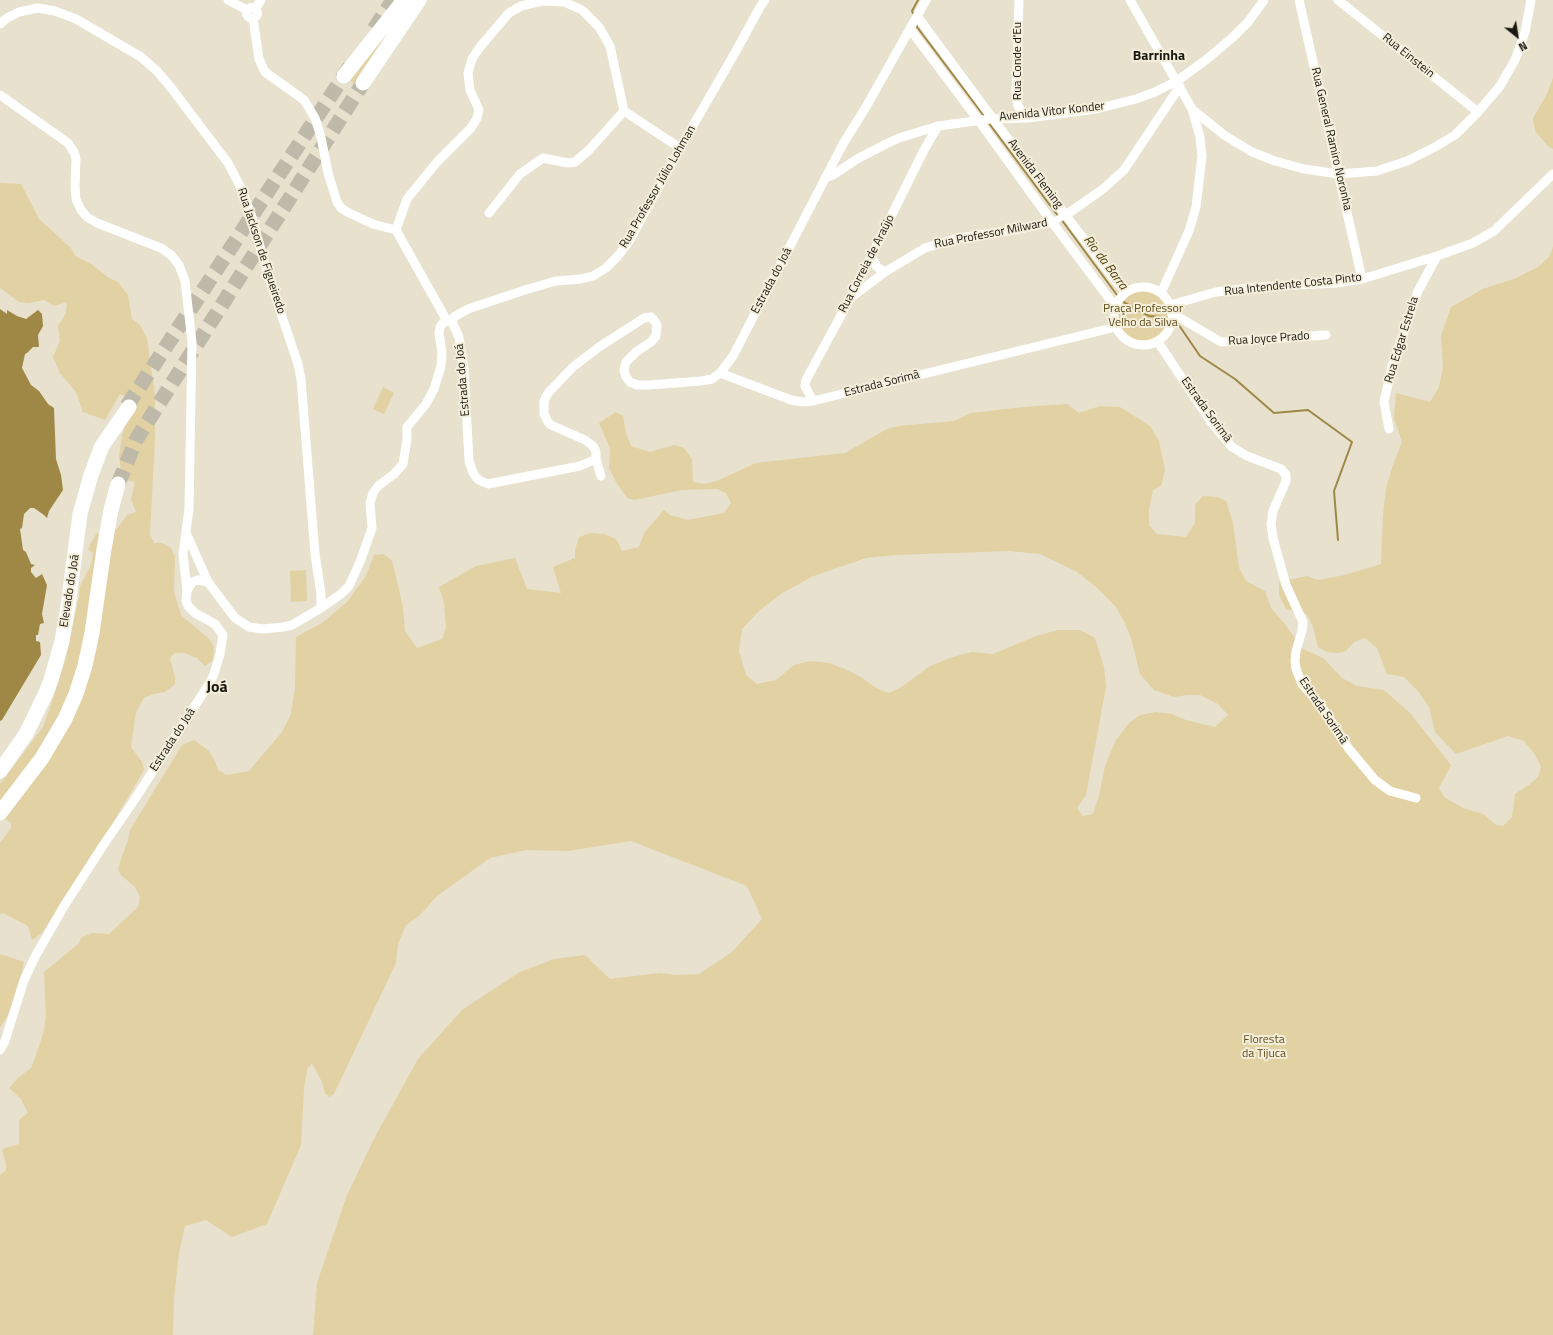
<!DOCTYPE html>
<meta charset="utf-8">
<style>
body{margin:0}
#map{position:relative;width:1553px;height:1335px;overflow:hidden;background:#e7e1ce;font-family:"Titillium Web",sans-serif}
canvas{display:block}
.north{position:absolute;left:1497px;top:16px;width:40px;height:40px;-webkit-text-stroke:3px #f4eedb;paint-order:stroke;rotate:150deg;font-size:11px;font-weight:700;line-height:16px;text-align:center;color:#191710}
.north::after{content:'';display:block;margin:auto;width:14px;height:18px;background:#191710;clip-path:polygon(50% 0,100% 100%,50% 72%,0 100%)}
</style>
<div id="map">
<canvas width="1553" height="1335"></canvas>
<div class="north">N</div>
</div>
<script>
const context = document.querySelector('canvas').getContext('2d');
context.lineJoin = 'round';
function fillPath(path, color) { context.fillStyle = color; context.fill(path, 'evenodd'); }
const shape = rows => new Path2D(rows.map(r => 'M' + r).join(''));
function stroke(path, color, width, dash) { context.strokeStyle = color; context.lineWidth = width; context.lineCap = dash ? 'butt' : 'round'; context.setLineDash(dash || []); context.stroke(path); }
function label(font, color, halo, rows, align = 'center') {
  context.font = font + ' "Titillium Web",sans-serif'; context.lineWidth = 4; context.setLineDash([]); context.textBaseline = 'middle'; context.strokeStyle = halo; context.fillStyle = color; for (const [text, x, y, turn = 0] of rows) {
    context.save(); context.translate(x, y); context.rotate((+turn || 0) * Math.PI / 180); context.textAlign = isNaN(turn) ? turn : align; if (halo) context.strokeText(text, 0, 0); context.fillText(text, 0, 0); context.restore();
  }
}
const green = shape([
 [409,1,358,86,348,79],
 [1553,78,1553,149,1548,146,1535,131,1533,118,1546,96],
 [0,183,21,184,39,219,71,248,75,256,91,264,109,278,118,282,128,295,132,319,140,325,147,338,155,395,155,439,150,534,154,543,162,543,171,548,175,557,174,592,181,615,209,639,214,647,213,660,205,666,197,658,184,653,175,653,171,656,170,659,175,677,175,684,165,692,153,694,144,698,136,712,131,747,142,762,144,770,114,821,42,933,32,940,28,926,3,913,0,915,0,843,11,828,11,823,0,815,0,784,43,727,54,696,66,658,79,596,80,586,91,565,93,553,88,549,96,534,117,529,127,515,136,512,131,499,135,482,125,480,121,471,119,456,122,435,131,407,127,397,120,394,105,420,83,412,76,392,60,373,53,357,60,341,58,326,66,313,67,302,54,306,44,300,29,303,19,302,0,288],
 [1553,247,1553,1335,313,1335,317,1283,347,1195,376,1135,418,1059,462,1010,520,972,554,959,585,955,610,979,659,973,676,975,699,974,732,952,762,919,747,886,631,841,568,851,526,850,490,858,437,896,419,916,406,925,398,944,396,963,334,1094,329,1097,325,1093,322,1082,312,1063,307,1069,304,1089,301,1145,267,1224,232,1237,206,1220,185,1226,179,1253,174,1299,173,1335,0,1335,0,1175,6,1170,6,1164,2,1149,19,1144,19,1120,28,1113,21,1099,9,1088,18,1078,31,1068,36,1055,44,1031,46,1015,44,972,78,944,82,937,93,933,109,934,137,908,139,904,140,897,135,887,122,876,118,870,119,865,128,840,130,830,182,745,194,740,208,750,215,761,218,770,227,775,249,771,282,732,291,714,295,688,296,637,322,623,347,602,366,576,374,555,383,554,392,560,403,607,405,631,417,648,442,639,446,628,444,603,439,587,476,566,515,558,527,589,561,593,553,567,575,558,575,550,579,537,591,533,604,534,616,539,622,551,639,547,644,533,664,510,670,515,688,520,724,513,731,503,726,493,717,489,682,490,634,500,627,498,616,482,609,468,610,448,599,423,616,412,623,416,626,433,631,446,650,452,674,445,684,448,692,459,693,482,704,484,717,481,756,463,845,453,887,429,899,426,954,421,971,413,1024,407,1067,404,1079,413,1100,406,1120,407,1150,426,1159,441,1165,470,1161,486,1153,490,1149,510,1149,525,1157,534,1186,537,1195,523,1195,505,1203,496,1217,497,1226,501,1233,523,1239,568,1246,581,1265,591,1271,608,1284,623,1303,649,1323,658,1342,678,1357,686,1384,690,1410,713,1451,765,1439,788,1444,797,1463,808,1483,814,1496,825,1503,826,1512,817,1515,794,1529,785,1538,777,1541,767,1534,753,1524,741,1508,736,1456,754,1435,732,1429,707,1418,691,1404,677,1387,674,1377,648,1365,638,1354,642,1346,651,1337,653,1327,652,1318,647,1313,627,1307,614,1286,609,1279,595,1279,582,1307,576,1318,580,1345,575,1381,564,1383,516,1386,488,1393,465,1402,442,1394,418,1396,393,1430,402,1439,387,1443,367,1441,336,1451,307,1483,289,1514,279,1538,267,1549,257],
 [1010,551,1040,554,1077,572,1095,586,1115,606,1124,621,1131,638,1140,674,1154,690,1174,697,1187,695,1200,695,1218,704,1228,715,1215,727,1186,720,1172,714,1156,712,1140,715,1129,723,1116,740,1105,766,1099,796,1093,814,1083,816,1077,808,1086,795,1106,687,1104,667,1095,638,1080,630,1058,630,1036,636,993,654,972,652,953,657,930,666,900,688,889,693,876,688,861,677,845,669,829,663,810,661,794,665,776,680,757,684,746,675,739,651,742,629,760,610,781,594,811,577,866,558,895,555],
 '1118 316a25 25 0 1 1 50 0a25 25 0 1 1-50 0Z',
 [383,387,394,393,384,414,373,409],
 [306,570,307,601,291,602,290,571],
 [0,954,24,962,21,977,8,1015,0,1028]
]);
const water = shape([
 [0,309,7,314,7,310,17,316,26,319,38,310,42,314,43,326,38,335,39,347,33,347,27,353,25,354,22,368,31,385,39,391,48,404,54,408,56,459,61,475,63,490,49,511,47,518,44,515,34,508,30,508,24,514,22,528,20,529,23,550,26,552,31,564,35,565,31,568,31,572,36,578,42,574,47,585,42,614,44,623,40,624,38,635,36,635,36,641,40,642,41,655,2,720,0,721]
]);
const stream = shape([
 [914,15,912,11,918,0],
 [916,23,917,27,984,116],
 [988,122,1058,216],
 [1061,219,1117,295,1125,303,1149,316,1174,318,1200,356,1235,379,1274,413,1308,410,1352,442,1334,491,1338,540]
]);
const trunkTunnel = shape([
 [374,29,393,0],
 [127,406,351,65],
 [118,484,136,440,363,83]
]);
const pedestrian = shape([
 [1052,222,1066,215]
]);
const minor = shape([
 [228,0,247,10],
 [1019,0,1016,96,1018,106,1022,112,1028,118],
 [1130,0,1192,109,1200,137,1202,156,1196,207,1189,231,1161,293],
 [1299,0,1362,279],
 [1338,0,1478,112],
 '246.5 13a5.5 5.5 0 1 1 11 0a5.5 5.5 0 1 1-11 0Z',
 [255,9,261,0],
 [917,16,993,119,1114,279,1126,292],
 [253,18,259,59,265,72,304,100,315,118,321,137,328,173,337,202,341,208,349,213,373,224,396,230,447,321],
 [0,24,7,18,19,12,38,8,55,11,76,19,141,57,157,71,169,85,228,163,242,190,251,214,268,275,298,364,301,379,315,554,321,594,321,608],
 [910,29,979,121,1052,222,1111,301,1116,305],
 [0,95,68,143,74,152,76,159,75,187,76,199,81,210,87,217,97,223,161,248,171,255,179,265,185,281,192,342,189,509,183,554,187,591],
 [1192,109,1224,135,1252,152,1275,161,1304,169,1339,174,1377,171,1407,161,1435,147,1455,135,1478,112,1500,86,1515,60,1525,32,1531,0],
 [825,178,833,175,857,159,886,144,899,138,938,126,990,119,1028,118,1096,109,1136,99,1155,92,1177,81,1207,59,1232,38,1248,22,1264,0],
 [489,213,520,174,543,158,568,163,575,162,589,150,624,111],
 [1066,215,1103,189,1124,170,1180,86],
 [396,230,407,199,437,162,471,128,477,118,479,110,470,90,468,73,472,59,480,47,509,13,521,6,542,1,564,2,582,10,599,27,610,46,624,111,680,148],
 [871,256,877,267,885,272],
 '1114 316a29 29 0 1 1 58 0a29 29 0 1 1-58 0Z',
 [853,296,885,272,925,248,958,238,1014,230,1052,222],
 [1170,305,1216,292,1258,287,1337,283,1362,279,1437,256,1473,243,1494,231,1553,174],
 [1172,313,1221,342,1326,335],
 [452,322,454,317,468,309,528,289,556,281,581,279,593,276,606,268,617,257,628,243,680,148,736,51,760,7,765,0],
 [1158,342,1211,422,1232,447,1247,456,1281,469,1286,475,1286,481,1273,511,1271,524,1273,538,1286,585,1303,622,1302,631,1296,651,1295,661,1296,669,1302,684,1322,707,1349,749,1375,780,1390,791,1416,798],
 [720,373,791,400,802,402,813,401,1116,327],
 [813,401,805,386,806,380,851,297,923,152,938,126],
 [1389,429,1384,402,1392,366,1418,291,1437,256],
 [596,459,601,476],
 [187,535,208,582],
 [0,1050,5,1041,24,980,35,957,64,906,104,844,133,802,209,684,214,674,220,654,223,635,215,624,195,613,188,606,186,600,187,591,192,582,198,580,208,582,235,618,249,627,263,629,283,627,292,625,321,608,341,594,349,586,360,562,372,528,370,503,373,493,378,486,394,474,403,464,407,439,407,427,426,404,434,389,441,366,442,353,439,333,440,327,443,323,447,321,452,322,459,337,464,369,469,461,473,473,476,477,479,480,488,484,580,466,596,459,596,452,593,446,585,440,551,425,548,422,544,414,544,401,548,393,573,367,599,347,644,318,651,317,654,320,657,325,656,336,651,342,636,352,626,362,624,370,626,377,630,382,637,385,649,385,701,381,712,379,720,373,733,356,843,144,866,107,926,0]
]);
const trunk = shape([
 [344,76,404,0],
 [363,83,419,0],
 [0,771,26,734,45,695,51,680,62,641,68,606,80,514,91,475,102,446,129,407],
 [0,813,42,758,65,719,76,694,85,666,92,633,104,549,111,510,118,484]
]);
const streetNames = [
 ["Rua Einstein",1408,56,39],
 ["Rua Conde d'Eu",1018,61,-90],
 ["Avenida Vitor Konder",1052,112,-6],
 ["Rua General Ramiro Noronha",1331,139,77],
 ["Avenida Fleming",1035,174,53],
 ["Rua Professor Júlio Lohman",658,187,-60],
 ["Rua Professor Milward",991,234,-11],
 ["Rua Jackson de Figueiredo",261,251,72],
 ["Rua Correia de Araújo",867,264,-63],
 ["Estrada do Joá",772,281,-62],
 ["Rua Intendente Costa Pinto",1293,285,-6],
 ["Rua Joyce Prado",1269,339,-4],
 ["Rua Edgar Estrela",1402,340,-73],
 ["Estrada do Joá",463,380,-95],
 ["Estrada Sorimã",882,384,-14],
 ["Estrada Sorimã",1206,410,54],
 ["Elevado do Joá",70,591,-81],
 ["Estrada Sorimã",1323,711,56],
 ["Estrada do Joá",173,740,-57]
];
const parkNames = [
 ["Praça Professor",1143,309],
 ["Velho da Silva",1143,323],
 ["Floresta",1264,1040],
 ["da Tijuca",1264,1054]
];
const waterNames = [
 ["Rio da Barra",1105,263,53]
];
const quarterNames = [
 ["Barrinha",1159,57]
];
const districtNames = [
 ["Joá",217,688]
];
fillPath(green, '#e1d1a3');
fillPath(water, '#9f8845');
stroke(stream, '#9f8845', 2);
stroke(trunkTunnel, '#beb9a8', 15, [15, 8]);
stroke(pedestrian, '#fff', 7);
stroke(minor, '#fff', 9);
stroke(trunk, '#fff', 15);
label('12px', '#191710', '#f4eedb', streetNames);
label('12px', '#604f1b', '#f4eedb', parkNames);
label('italic 13px', '#52420b', '#f4eedb', waterNames);
label('bold 14px', '#191710', '#f4eedb', quarterNames);
label('bold 16px', '#191710', '#f4eedb', districtNames);
</script>
